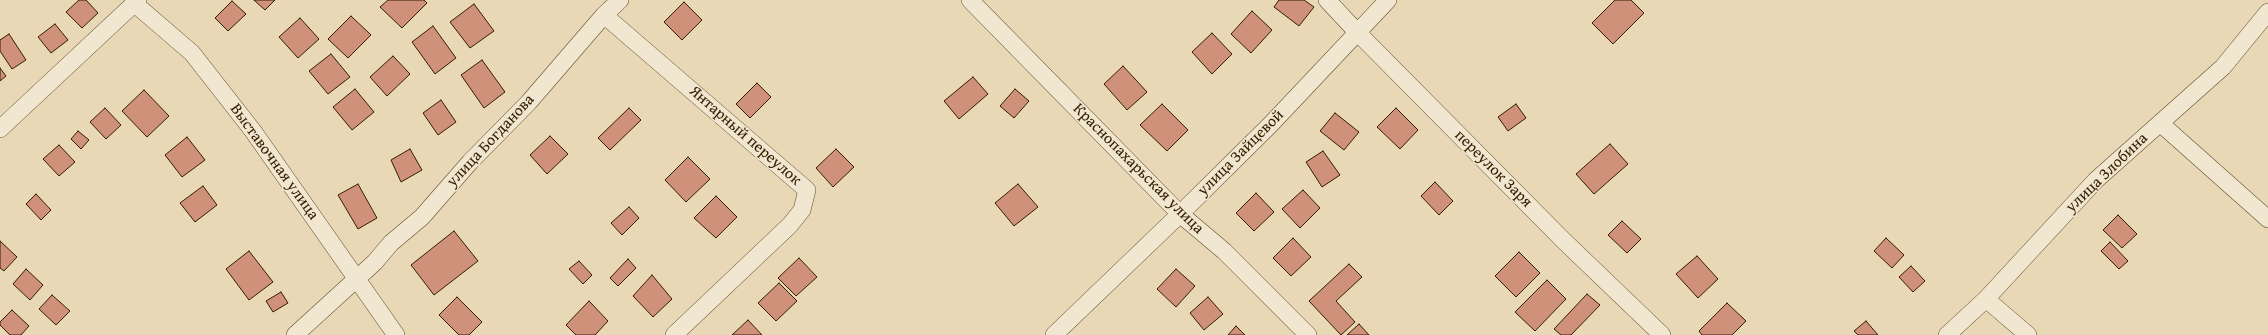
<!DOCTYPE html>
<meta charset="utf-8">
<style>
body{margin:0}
canvas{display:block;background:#e9d8b5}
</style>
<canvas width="2268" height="335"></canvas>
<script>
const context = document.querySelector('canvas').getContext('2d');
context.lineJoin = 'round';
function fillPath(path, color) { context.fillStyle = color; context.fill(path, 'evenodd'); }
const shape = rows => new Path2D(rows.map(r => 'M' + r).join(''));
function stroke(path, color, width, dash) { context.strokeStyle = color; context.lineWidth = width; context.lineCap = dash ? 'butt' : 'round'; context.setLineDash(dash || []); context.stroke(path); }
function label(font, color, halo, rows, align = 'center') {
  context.font = font + ' "Gentium Book Plus",serif'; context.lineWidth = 3; context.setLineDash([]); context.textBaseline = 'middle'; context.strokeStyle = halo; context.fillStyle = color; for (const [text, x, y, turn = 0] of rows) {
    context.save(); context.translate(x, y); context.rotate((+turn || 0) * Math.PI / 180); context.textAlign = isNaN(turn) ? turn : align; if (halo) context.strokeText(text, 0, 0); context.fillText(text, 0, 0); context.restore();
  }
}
const building = shape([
 [79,0,86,0,98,13,82,28,66,12,79,0],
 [254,0,275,0,265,10,254,0],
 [388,0,424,0,427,3,402,28,380,7,388,0],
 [1279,0,1304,0,1314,7,1299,26,1274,7,1279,0],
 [1615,0,1631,0,1644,13,1613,44,1592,23,1615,0],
 [232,1,246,14,228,31,215,18,232,1],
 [684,2,702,20,682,40,664,22,684,2],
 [474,4,494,31,470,48,450,22,474,4],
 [1252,11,1272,30,1251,53,1231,34,1252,11],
 [351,16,371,35,348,58,328,39,351,16],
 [300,18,319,39,298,58,279,37,300,18],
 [55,24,68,40,51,53,38,37,55,24],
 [433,26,456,58,435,74,412,42,433,26],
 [1212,33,1232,54,1212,74,1192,52,1212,33],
 [9,34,26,60,12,69,0,51,0,40,9,34],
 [331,54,350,77,328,94,309,71,331,54],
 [393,56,410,74,387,96,370,77,393,56],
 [482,60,505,92,484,108,461,75,482,60],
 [1123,66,1147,92,1127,110,1104,84,1123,66],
 [0,68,6,76,0,81,0,68],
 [973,77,988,94,959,119,944,101,973,77],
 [757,83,771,97,750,118,736,104,757,83],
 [355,89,374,112,352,130,333,107,355,89],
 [1015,89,1029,101,1014,118,1000,106,1015,89],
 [144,90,169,116,147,137,122,111,144,90],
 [441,100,456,122,438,135,423,113,441,100],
 [1162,104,1188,130,1167,151,1140,125,1162,104],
 [1516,104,1526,118,1508,131,1498,117,1516,104],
 [105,108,121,125,106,139,90,122,105,108],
 [629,108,641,120,610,150,598,138,629,108],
 [1396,108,1418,130,1400,149,1377,127,1396,108],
 [1335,113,1359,132,1344,150,1320,131,1335,113],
 [78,131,89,140,81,149,71,139,78,131],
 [550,136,568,154,547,174,530,155,550,136],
 [187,137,205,160,182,177,165,155,187,137],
 [1610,144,1628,164,1594,194,1576,174,1610,144],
 [59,145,75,162,59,176,43,159,59,145],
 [410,149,422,170,401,182,391,160,410,149],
 [836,149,854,167,833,187,816,168,836,149],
 [1323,151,1340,175,1322,187,1306,162,1323,151],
 [688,157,710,179,686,202,665,180,688,157],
 [1435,182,1453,201,1439,215,1421,196,1435,182],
 [358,184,377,218,358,229,338,195,358,184],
 [1018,184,1038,207,1014,226,995,203,1018,184],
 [203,186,217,205,195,222,180,203,203,186],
 [1303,190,1320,208,1300,228,1282,209,1303,190],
 [1256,193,1274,212,1254,231,1236,213,1256,193],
 [36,194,51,210,41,220,26,204,36,194],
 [716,196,737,217,716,238,694,218,716,196],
 [629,207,639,218,622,235,611,223,629,207],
 [2118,215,2137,234,2122,248,2103,230,2118,215],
 [1622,221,1641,239,1627,253,1608,235,1622,221],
 [454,231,478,261,434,295,411,265,454,231],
 [1293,238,1311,257,1291,276,1273,258,1293,238],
 [1886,238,1904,255,1892,268,1874,251,1886,238],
 [0,241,17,257,4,271,0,268,0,241],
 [2110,242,2128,261,2119,269,2101,251,2110,242],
 [249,251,273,282,249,300,226,269,249,251],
 [1519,252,1540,273,1516,297,1495,276,1519,252],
 [1697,256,1718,279,1698,298,1676,274,1697,256],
 [799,258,817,277,796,296,778,278,799,258],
 [628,259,636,268,618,286,610,278,628,259],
 [579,261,592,275,583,284,569,269,579,261],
 [1349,264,1362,277,1336,301,1355,322,1341,335,1309,301,1349,264],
 [1911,266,1925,281,1913,292,1899,277,1911,266],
 [26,269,43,285,30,300,13,284,26,269],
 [1176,269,1195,286,1176,307,1157,289,1176,269],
 [652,275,672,299,653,317,633,296,652,275],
 [1547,280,1566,299,1535,331,1515,312,1547,280],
 [779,283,797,301,776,321,758,303,779,283],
 [281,292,288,303,273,312,266,301,281,292],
 [1587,294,1600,305,1571,335,1561,335,1554,329,1587,294],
 [52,295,70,311,56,325,39,309,52,295],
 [457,297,482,322,469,335,459,335,439,315,457,297],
 [1208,297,1223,314,1204,330,1190,313,1208,297],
 [589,301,608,321,595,335,576,335,566,325,589,301],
 [1727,303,1746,321,1732,335,1702,335,1699,331,1727,303],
 [12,310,29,326,21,335,10,335,0,325,0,322,12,310],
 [748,320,762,335,732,335,748,320],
 [1866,321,1878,335,1858,335,1854,331,1866,321],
 [1359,324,1369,335,1347,335,1359,324],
 [1236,326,1245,335,1228,335,1236,326]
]);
const minor = shape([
 [970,0,1180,214,1224,251,1308,335],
 [1327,0,1357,32,1564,241,1662,335],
 [135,4,192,53,253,131,396,335],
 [604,15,807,190,802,210,790,225,674,335],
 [2160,123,2268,219],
 [0,129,138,0],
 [1986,299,2028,335],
 [295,335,375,262,391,243,422,217,470,162,529,102,604,15,620,0],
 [1054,335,1180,214,1271,124,1388,0],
 [1947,335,1986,299,2096,180,2223,67,2268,12]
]);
const streetNames = [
 ["Янтарный переулок",745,136,41],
 ["улица Богданова",491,141,-47],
 ["улица Зайцевой",1241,153,-45],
 ["Выставочная улица",274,162,54],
 ["Краснопахарьская улица",1138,169,45],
 ["переулок Заря",1493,169,45],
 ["улица Злобина",2107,173,-44]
];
fillPath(building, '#cf917a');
stroke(building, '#341d00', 1);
stroke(minor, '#614c2d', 18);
stroke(minor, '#f1e6cf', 17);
label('16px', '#341d00', '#f1e6cf', streetNames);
</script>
